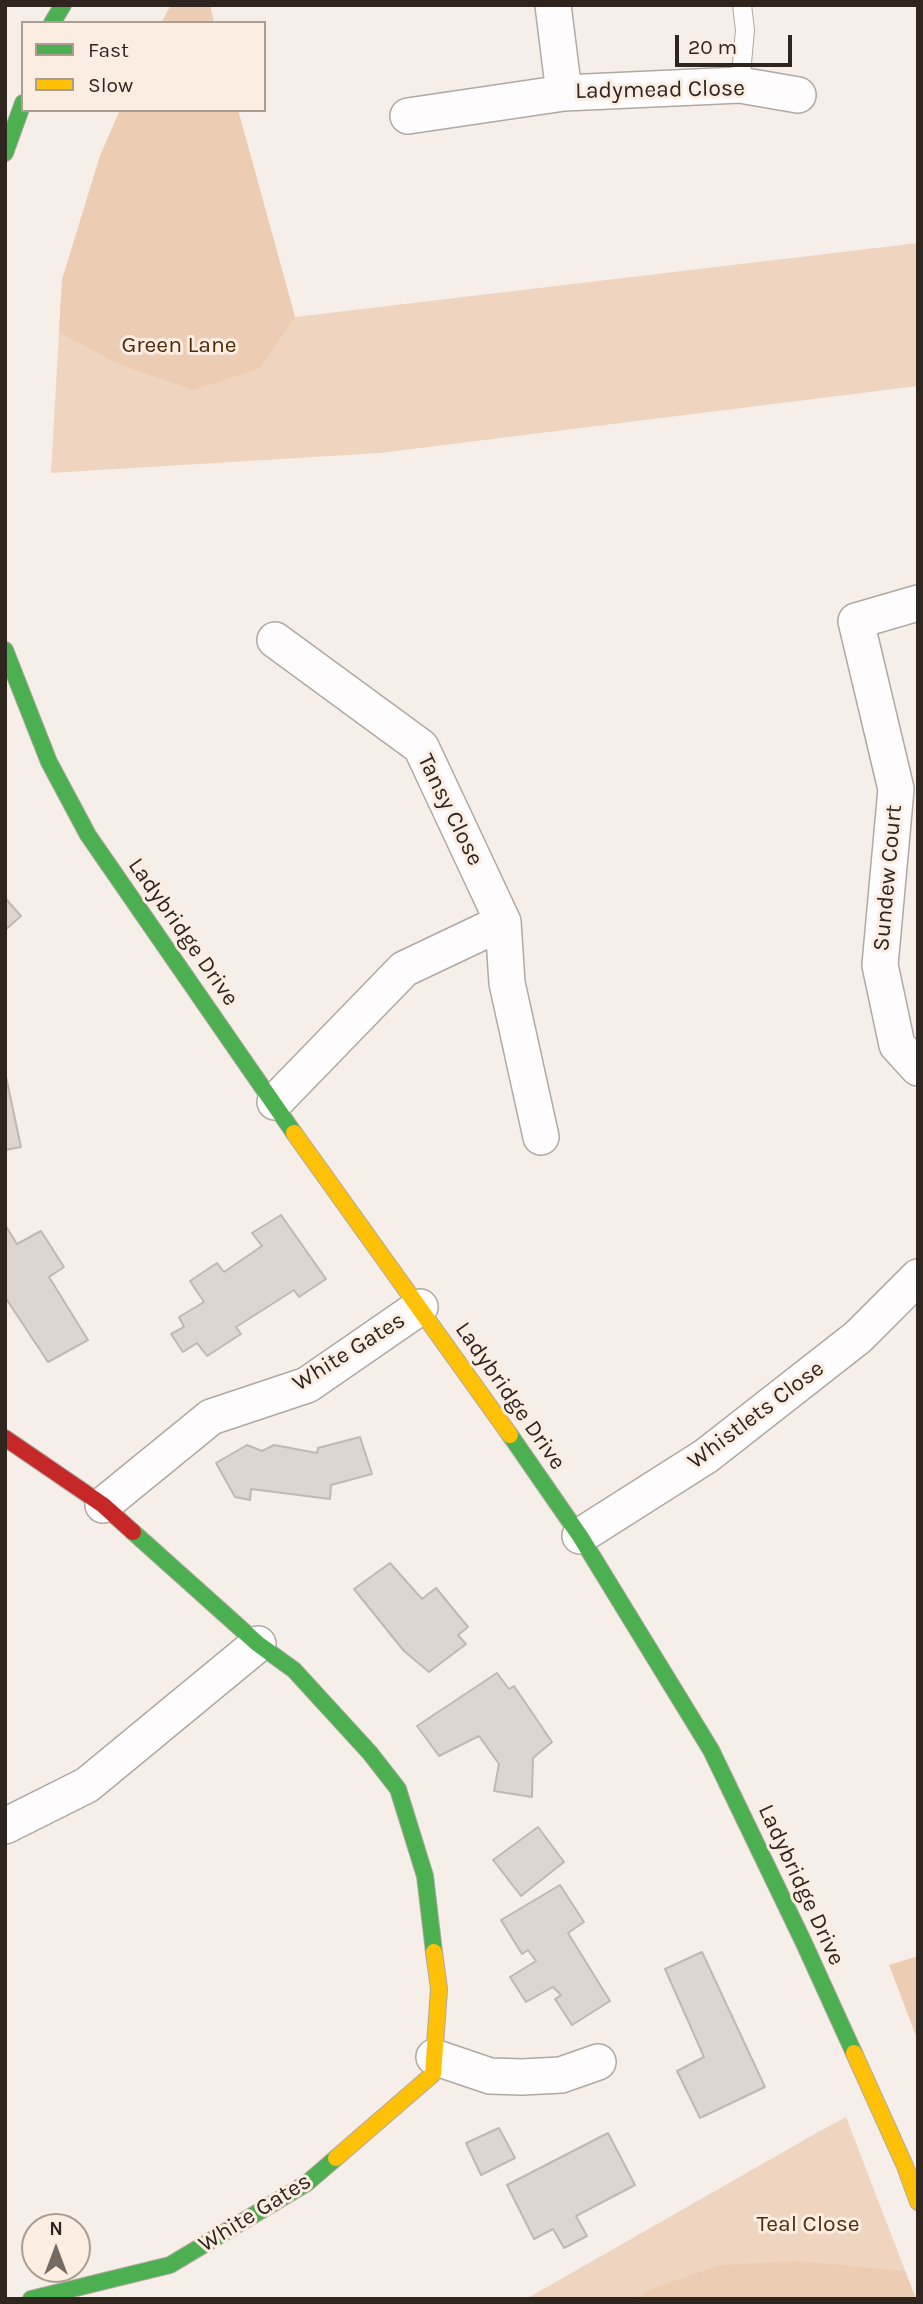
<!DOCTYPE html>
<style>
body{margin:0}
#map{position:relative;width:923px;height:2304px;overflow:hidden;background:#f6eee8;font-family:Karla,sans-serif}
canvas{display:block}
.frame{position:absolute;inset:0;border:7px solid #2e251e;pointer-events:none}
.legend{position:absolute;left:21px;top:21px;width:245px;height:91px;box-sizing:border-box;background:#fcede2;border:2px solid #aa9d94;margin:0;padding:9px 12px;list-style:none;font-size:21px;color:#2e251e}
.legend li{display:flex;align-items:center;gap:14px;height:35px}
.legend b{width:35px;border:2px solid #aa9d94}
.north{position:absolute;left:21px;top:2213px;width:70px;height:70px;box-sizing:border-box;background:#fcede2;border:2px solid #aa9d94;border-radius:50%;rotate:0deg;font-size:19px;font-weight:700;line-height:28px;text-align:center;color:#2e251e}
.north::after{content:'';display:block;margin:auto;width:24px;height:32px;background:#746b65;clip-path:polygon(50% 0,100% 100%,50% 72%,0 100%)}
.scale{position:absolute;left:675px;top:35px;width:117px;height:32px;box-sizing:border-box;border:4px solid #2e251e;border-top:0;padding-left:9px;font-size:21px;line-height:24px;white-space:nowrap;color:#2e251e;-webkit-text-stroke:5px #fcede2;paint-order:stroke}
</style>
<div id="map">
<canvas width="923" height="2304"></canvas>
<div class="frame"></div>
<ul class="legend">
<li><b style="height:9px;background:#4caf50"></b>Fast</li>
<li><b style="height:9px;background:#ffc107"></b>Slow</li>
</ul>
<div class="north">N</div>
<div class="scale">20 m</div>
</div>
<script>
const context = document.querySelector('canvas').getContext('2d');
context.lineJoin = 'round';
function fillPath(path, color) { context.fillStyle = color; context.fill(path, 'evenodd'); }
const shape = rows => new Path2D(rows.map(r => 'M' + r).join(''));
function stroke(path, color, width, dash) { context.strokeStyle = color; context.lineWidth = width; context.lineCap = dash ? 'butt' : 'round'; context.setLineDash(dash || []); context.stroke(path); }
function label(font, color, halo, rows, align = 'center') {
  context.font = font + ' Karla,sans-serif'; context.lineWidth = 6; context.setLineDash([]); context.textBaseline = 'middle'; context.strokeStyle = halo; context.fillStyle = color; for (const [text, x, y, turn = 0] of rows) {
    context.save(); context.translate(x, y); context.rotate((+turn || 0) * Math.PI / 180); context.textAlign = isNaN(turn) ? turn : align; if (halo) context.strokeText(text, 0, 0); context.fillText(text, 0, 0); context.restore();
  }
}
const green = shape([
 [120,110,238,110,295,317,918,243,918,386,380,453,51,473,62,280,100,156],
 [846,2117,916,2299,526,2299,820,2131]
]);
const forest = shape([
 [171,5,210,5,214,23,161,23],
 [120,110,238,110,295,317,259,369,193,390,118,364,59,332,62,280,100,156],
 [918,1956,918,2041,889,1965],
 [798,2261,905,2271,916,2299,635,2299,649,2290,719,2265]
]);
const building = shape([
 [5,898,21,916,5,930,5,898],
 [5,1072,21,1147,5,1150,5,1072],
 [281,1215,326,1279,299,1297,294,1290,236,1327,241,1334,207,1356,197,1343,183,1352,171,1334,184,1327,179,1317,204,1302,190,1281,217,1263,224,1272,262,1246,252,1233,281,1215],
 [5,1225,17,1244,41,1231,64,1267,49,1277,88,1340,48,1362,5,1297,5,1225],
 [360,1437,372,1474,331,1485,330,1499,251,1489,250,1500,235,1497,216,1463,247,1445,262,1451,274,1445,317,1453,318,1448,360,1437],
 [390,1563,422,1599,436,1588,468,1627,458,1635,466,1644,429,1672,404,1651,354,1589,390,1563],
 [497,1673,509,1689,514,1686,552,1742,533,1758,532,1797,494,1791,499,1764,479,1736,439,1756,417,1726,497,1673],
 [538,1827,564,1862,521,1896,493,1860,538,1827],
 [560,1885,584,1922,568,1933,610,2001,572,2025,555,1999,561,1995,553,1987,526,2002,510,1977,536,1961,528,1950,522,1954,501,1920,560,1885],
 [702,1952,765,2087,700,2118,677,2071,704,2057,665,1969,702,1952],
 [499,2128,515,2158,481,2175,466,2143,499,2128],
 [608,2133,635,2185,576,2216,587,2236,564,2248,553,2229,534,2239,507,2185,608,2133]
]);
const lane = shape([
 [740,85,745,30,742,5]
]);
const street = shape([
 [553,5,564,93],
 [408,116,564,93,740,85,798,95],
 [918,603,856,621,896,789,880,965,897,1045,918,1068],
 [275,640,421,747,503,922,507,983,541,1137],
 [275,1102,404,969,503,922],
 [103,1505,211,1417,307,1385,420,1307],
 [580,1536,706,1456,858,1337,918,1277],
 [5,1826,87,1785,258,1644],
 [434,2057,490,2076,522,2077,561,2075,598,2062]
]);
const fast = shape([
 [52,23,63,5],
 [5,153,23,103],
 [5,650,49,762,88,835,294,1133],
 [510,1435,580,1536,711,1750,803,1941,854,2053],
 [133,1532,258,1644,294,1670,370,1753,398,1789,425,1876,434,1952],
 [31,2299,170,2265,307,2183,336,2158]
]);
const slow = shape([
 [294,1133,510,1435],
 [854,2053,905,2166,918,2202],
 [336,2158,433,2074,439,1989,434,1952]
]);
const jam = shape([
 [5,1438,103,1505,133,1532]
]);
const streetNames = [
 ["Ladymead Close",660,90,-1],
 ["Tansy Close",450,810,64],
 ["Sundew Court",888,878,-85],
 ["Ladybridge Drive",183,932,55],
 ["White Gates",349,1352,-32],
 ["Ladybridge Drive",510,1396,55],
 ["Whistlets Close",756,1415,-37],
 ["Ladybridge Drive",801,1885,65],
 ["White Gates",255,2213,-32]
];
const parkNames = [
 ["Green Lane",179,345],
 ["Teal Close",808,2224]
];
fillPath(green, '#efd5c0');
fillPath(forest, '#eccdb3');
fillPath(building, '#ddd5cf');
stroke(building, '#c0b8b2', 2);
stroke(lane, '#b0a9a3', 20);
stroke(street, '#b0a9a3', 38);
stroke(fast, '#b0a9a3', 18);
stroke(slow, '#b0a9a3', 18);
stroke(jam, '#b0a9a3', 18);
stroke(lane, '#fefcfc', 18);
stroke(street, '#fefcfc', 35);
stroke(fast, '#4caf50', 16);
stroke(slow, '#ffc107', 16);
stroke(jam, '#c62828', 16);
label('23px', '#2e251e', '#fcede2', streetNames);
label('23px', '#4c2b09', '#fcede2', parkNames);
</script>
